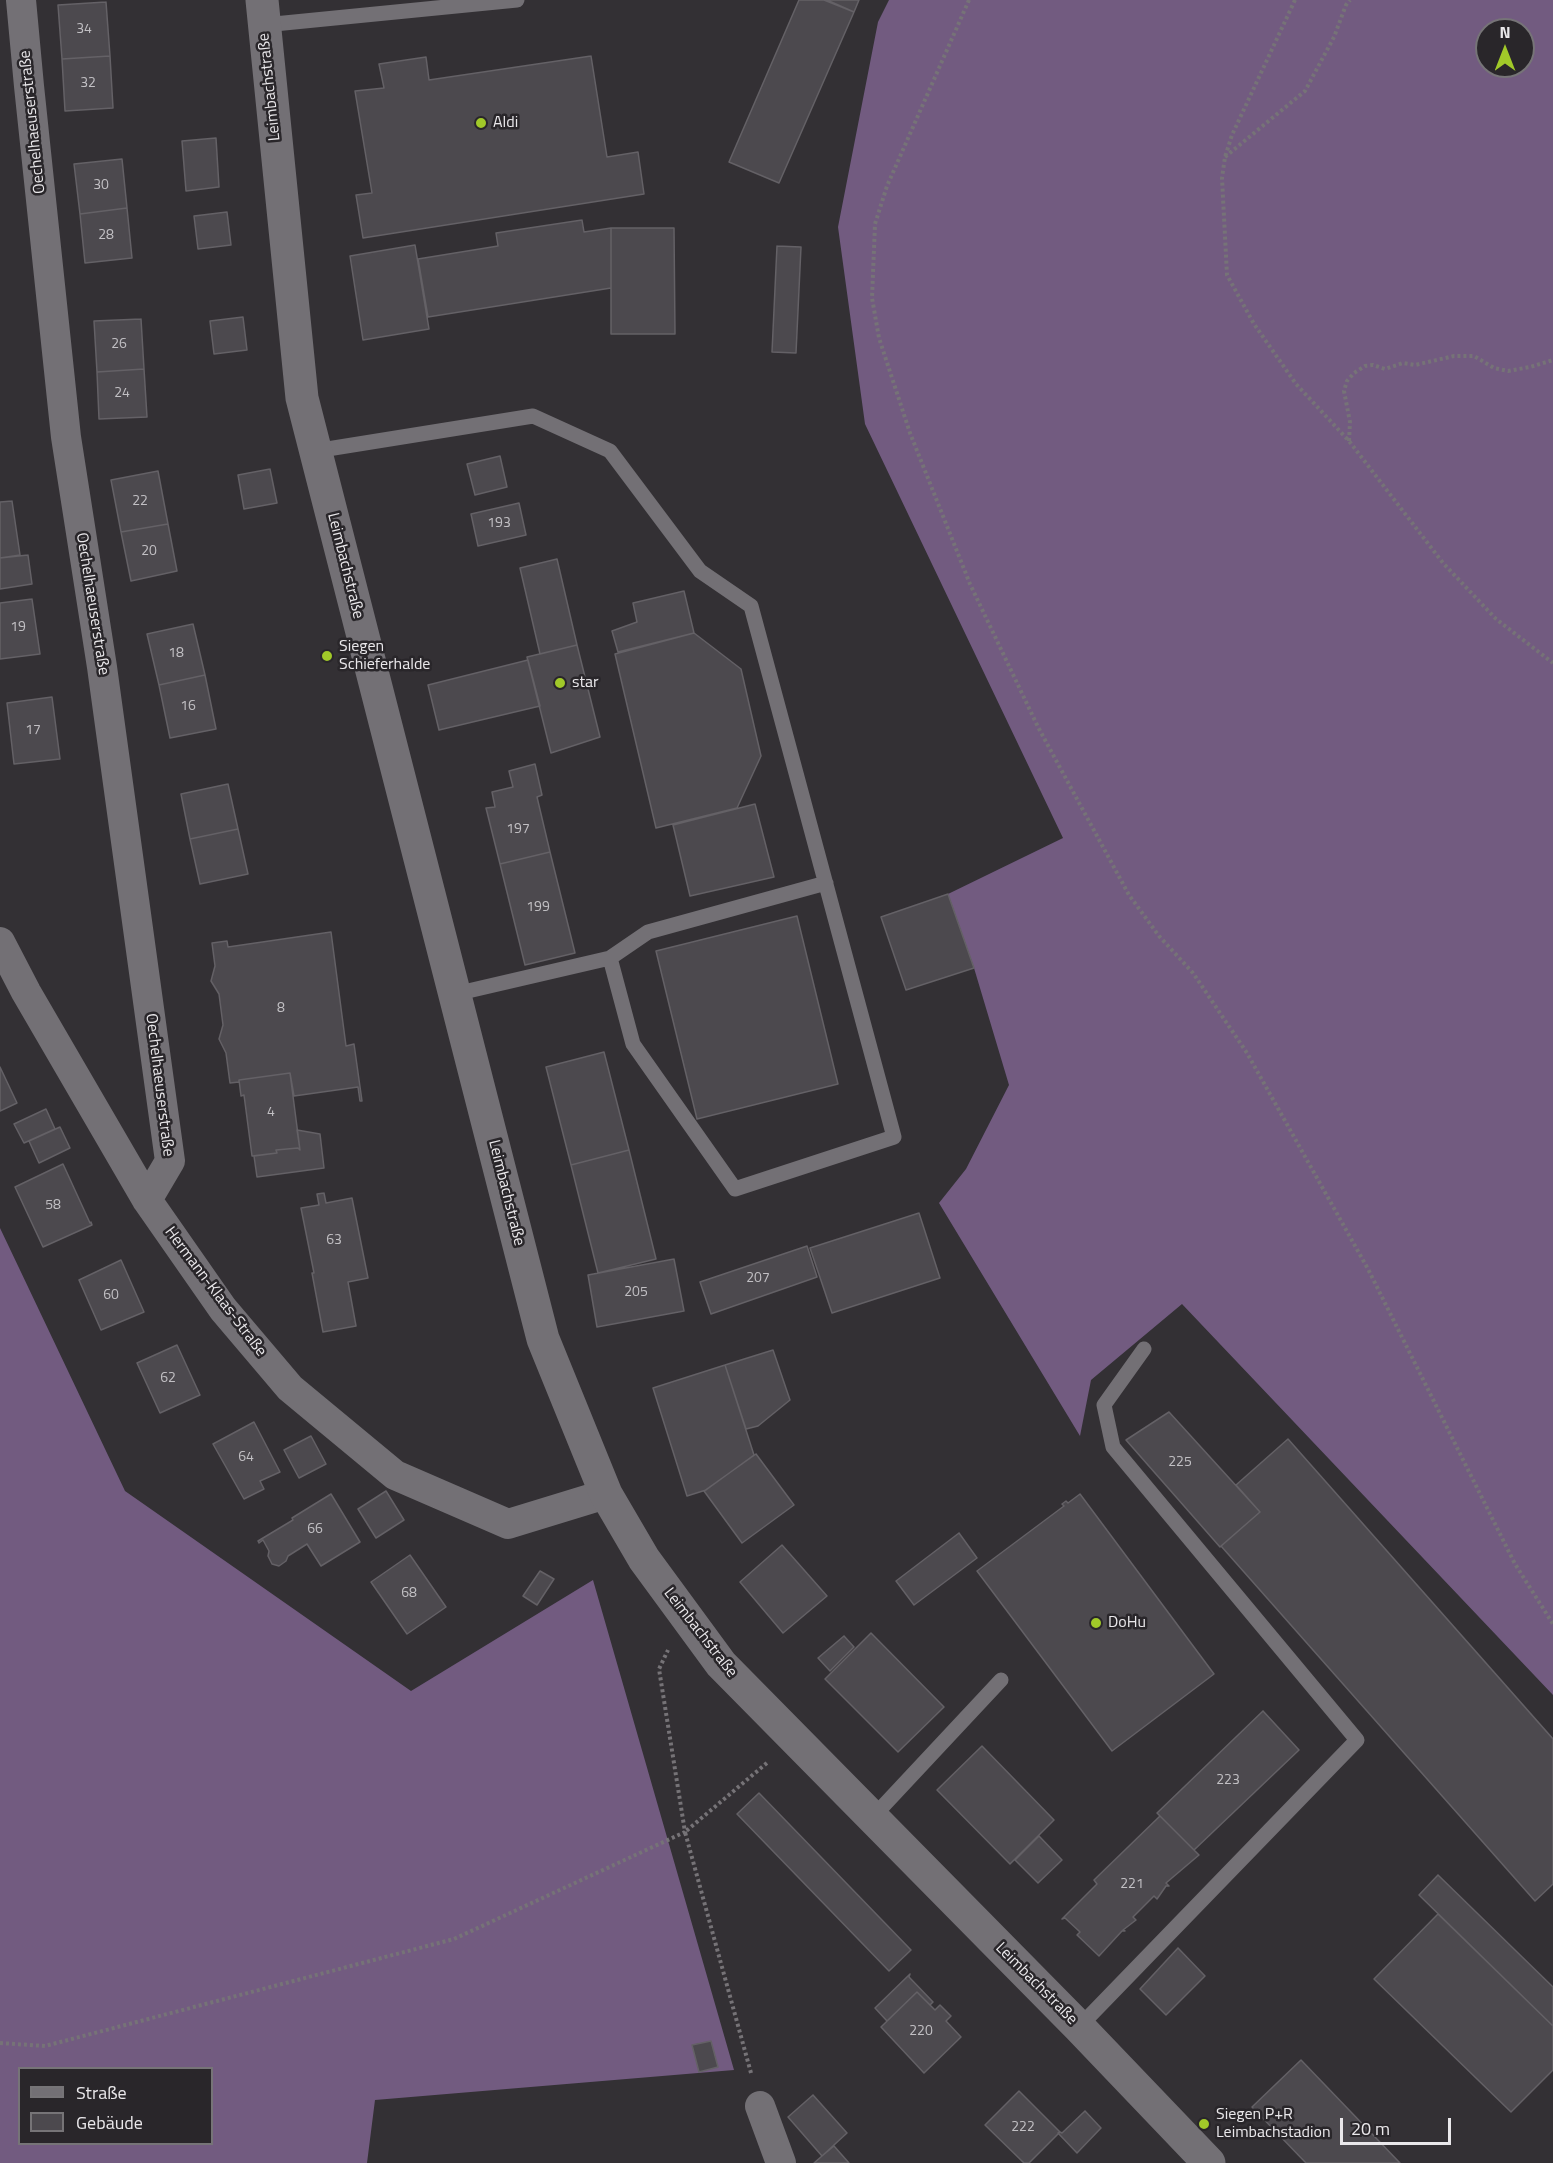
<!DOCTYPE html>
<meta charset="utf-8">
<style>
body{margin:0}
#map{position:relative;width:1553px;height:2163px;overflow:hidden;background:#333034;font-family:"Titillium Web",sans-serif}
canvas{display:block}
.legend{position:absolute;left:18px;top:2067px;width:195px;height:78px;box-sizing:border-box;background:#29262a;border:2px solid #767477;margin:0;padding:8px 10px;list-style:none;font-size:18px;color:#eae8eb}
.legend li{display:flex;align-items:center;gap:12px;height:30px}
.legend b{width:30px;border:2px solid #767477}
.north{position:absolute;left:1475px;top:18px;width:60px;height:60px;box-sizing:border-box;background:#29262a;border:2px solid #767477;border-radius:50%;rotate:0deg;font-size:16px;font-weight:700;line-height:24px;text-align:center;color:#eae8eb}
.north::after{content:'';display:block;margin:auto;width:21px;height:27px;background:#a1c929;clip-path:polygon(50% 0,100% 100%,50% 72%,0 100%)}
.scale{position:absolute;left:1340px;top:2118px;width:111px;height:27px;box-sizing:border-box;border:3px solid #eae8eb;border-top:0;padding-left:8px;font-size:18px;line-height:21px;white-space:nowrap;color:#eae8eb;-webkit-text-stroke:4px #29262a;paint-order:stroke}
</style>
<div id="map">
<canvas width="1553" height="2163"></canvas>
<ul class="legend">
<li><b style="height:8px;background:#737075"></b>Straße</li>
<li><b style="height:16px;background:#4c494e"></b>Gebäude</li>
</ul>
<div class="north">N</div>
<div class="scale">20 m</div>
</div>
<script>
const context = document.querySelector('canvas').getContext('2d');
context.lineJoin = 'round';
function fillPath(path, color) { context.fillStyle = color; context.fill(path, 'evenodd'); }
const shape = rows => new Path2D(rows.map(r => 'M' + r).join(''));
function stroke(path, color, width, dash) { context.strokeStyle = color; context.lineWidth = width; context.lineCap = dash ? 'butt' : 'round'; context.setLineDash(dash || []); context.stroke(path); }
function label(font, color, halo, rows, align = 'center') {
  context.font = font + ' "Titillium Web",sans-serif'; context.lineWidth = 5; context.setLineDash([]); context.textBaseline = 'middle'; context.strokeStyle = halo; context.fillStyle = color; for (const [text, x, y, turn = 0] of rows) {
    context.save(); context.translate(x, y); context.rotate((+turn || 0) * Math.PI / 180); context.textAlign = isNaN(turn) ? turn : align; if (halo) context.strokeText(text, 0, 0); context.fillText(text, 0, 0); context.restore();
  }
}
const forest = shape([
 [889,0,1553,0,1553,1695,1182,1304,1091,1380,1080,1436,939,1203,966,1169,1009,1085,974,968,948,894,1063,838,865,424,838,227,878,22],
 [1487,30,1523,30,1523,66,1487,66],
 [0,1228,125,1491,411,1691,593,1580,734,2070,375,2100,367,2163,0,2163],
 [20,2068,212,2068,212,2144,20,2144]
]);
const building = shape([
 [799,0,824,0,854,12,779,183,729,162,799,0],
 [827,0,859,0,854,12,827,0],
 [106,2,110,56,62,59,58,5,106,2],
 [110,56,113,108,65,111,62,59,110,56],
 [591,56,607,157,638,152,644,194,363,238,356,195,372,193,355,91,384,88,379,64,426,57,429,80,591,56],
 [216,138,219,187,186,191,182,141,216,138],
 [122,159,127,208,80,214,74,164,122,159],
 [127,208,132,258,85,263,80,214,127,208],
 [227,212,231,245,198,249,194,216,227,212],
 [582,220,584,232,611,228,611,288,428,317,418,259,498,246,496,233,582,220],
 [611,228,674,228,675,334,611,334,611,228],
 [415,245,429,329,363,340,350,256,415,245],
 [777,246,801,247,796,353,772,352,777,246],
 [243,317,247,350,214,354,210,321,243,317],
 [141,319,144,369,97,372,94,321,141,319],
 [144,369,147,417,99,419,97,372,144,369],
 [500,456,507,487,475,495,467,464,500,456],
 [270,469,277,503,244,509,238,475,270,469],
 [158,471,168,524,121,532,111,480,158,471],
 [12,501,20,555,0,558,0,502,12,501],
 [519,503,526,535,478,546,471,514,519,503],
 [168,524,177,571,131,581,121,532,168,524],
 [28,555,32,584,0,589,0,558,28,555],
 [557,559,577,645,540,654,520,568,557,559],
 [684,591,694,633,618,652,612,631,637,622,633,603,684,591],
 [32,599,40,654,0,659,0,603,32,599],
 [193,624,205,675,159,685,147,634,193,624],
 [694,633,741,669,761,756,737,808,656,828,615,654,694,633],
 [577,645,600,737,551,753,527,657,577,645],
 [528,660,540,706,439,730,428,685,528,660],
 [205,675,216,729,170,738,159,685,205,675],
 [52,697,60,759,14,764,7,703,52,697],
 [535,764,542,795,537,797,550,852,500,864,486,808,495,807,492,792,513,787,509,771,535,764],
 [228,784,238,829,190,839,181,794,228,784],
 [755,804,774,877,690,896,673,825,755,804],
 [238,829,248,874,200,884,190,839,238,829],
 [550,852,575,953,525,965,500,864,550,852],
 [948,894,974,968,906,990,881,917,948,894],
 [797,916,838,1084,697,1119,656,951,797,916],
 [331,932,346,1046,354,1044,362,1101,360,1101,358,1087,294,1096,290,1073,239,1080,239,1082,230,1083,226,1053,219,1039,223,1025,219,994,211,981,215,966,212,943,227,941,228,947,331,932],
 [604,1052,629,1150,571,1165,546,1067,604,1052],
 [0,1067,17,1103,0,1111,0,1067],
 [290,1073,300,1150,298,1148,276,1150,277,1153,252,1156,244,1095,241,1096,239,1080,290,1073],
 [46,1109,55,1129,24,1143,14,1124,46,1109],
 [60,1127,70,1148,39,1163,29,1141,60,1127],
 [297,1130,320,1134,324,1168,257,1177,254,1156,277,1153,276,1150,298,1148,300,1150,297,1130],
 [629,1150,656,1259,598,1273,571,1165,629,1150],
 [63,1164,90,1223,91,1222,92,1225,43,1247,15,1187,63,1164],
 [324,1193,326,1203,352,1198,368,1278,348,1282,356,1326,323,1332,312,1273,314,1273,301,1208,319,1205,317,1194,324,1193],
 [919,1213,940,1278,832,1313,810,1248,919,1213],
 [807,1246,817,1277,711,1314,700,1282,807,1246],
 [674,1259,684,1311,597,1327,588,1275,674,1259],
 [121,1260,144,1312,101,1330,79,1280,121,1260],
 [177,1345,200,1395,160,1413,137,1363,177,1345],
 [773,1350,790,1400,758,1426,746,1429,725,1365,773,1350],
 [725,1365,754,1455,706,1490,687,1496,653,1388,725,1365],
 [1169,1412,1260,1512,1220,1547,1126,1440,1169,1412],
 [254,1422,280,1472,260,1481,264,1489,244,1499,213,1444,254,1422],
 [311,1436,326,1464,299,1478,284,1450,311,1436],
 [1288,1439,1553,1739,1553,1884,1535,1901,1221,1546,1260,1512,1236,1485,1288,1439],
 [756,1454,794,1505,742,1543,704,1491,756,1454],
 [386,1491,404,1520,376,1538,358,1509,386,1491],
 [331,1494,360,1542,321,1566,307,1544,288,1556,286,1561,279,1566,272,1564,268,1556,269,1551,263,1540,259,1543,258,1541,293,1520,292,1518,331,1494],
 [1080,1494,1214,1674,1112,1751,977,1571,1064,1506,1062,1504,1066,1501,1068,1503,1080,1494],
 [959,1533,977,1558,914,1605,896,1581,959,1533],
 [782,1545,827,1596,783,1633,740,1582,782,1545],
 [410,1555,446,1607,407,1634,371,1582,410,1555],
 [540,1571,554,1579,537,1605,523,1596,540,1571],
 [871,1633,944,1707,898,1752,825,1679,871,1633],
 [844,1636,854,1647,830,1671,818,1658,844,1636],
 [1263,1711,1299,1750,1194,1850,1157,1813,1263,1711],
 [982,1746,1054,1820,1010,1864,937,1790,982,1746],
 [759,1793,911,1950,889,1971,737,1814,759,1793],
 [1160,1816,1199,1855,1166,1883,1169,1886,1166,1886,1157,1899,1154,1896,1133,1917,1136,1920,1123,1930,1125,1931,1122,1931,1099,1956,1077,1935,1080,1932,1065,1918,1062,1919,1097,1884,1094,1880,1160,1816],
 [1039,1836,1062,1860,1038,1883,1015,1860,1039,1836],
 [1438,1875,1553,1987,1553,2026,1419,1895,1438,1875],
 [1438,1914,1553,2026,1553,2070,1511,2112,1374,1979,1438,1914],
 [1178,1948,1205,1976,1166,2015,1140,1989,1178,1948],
 [910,1974,909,1977,933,2002,930,2005,917,1992,887,2021,875,2008,910,1974],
 [917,1992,935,2010,940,2005,951,2016,946,2021,961,2037,924,2073,881,2027,917,1992],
 [711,2041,718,2067,699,2072,692,2045,711,2041],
 [1301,2060,1400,2163,1306,2163,1252,2107,1301,2060],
 [1019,2091,1060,2132,1029,2163,1024,2163,985,2125,1019,2091],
 [813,2095,847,2133,822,2156,788,2117,813,2095],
 [1085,2111,1101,2128,1077,2153,1058,2133,1060,2132,1062,2133,1085,2111],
 [834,2146,849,2163,814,2163,822,2156,834,2146]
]);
const path = shape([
 [969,0,887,186,875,224,872,298,879,338,910,433,970,584,1038,727,1129,895,1159,936,1193,973,1247,1053,1368,1269,1515,1564,1553,1624],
 [1295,0,1232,135,1225,157,1222,178,1227,275,1254,324,1296,384,1349,441,1443,563,1496,619,1553,663],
 [1225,157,1305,91,1334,37,1346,5,1350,0],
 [1349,441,1350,422,1344,391,1347,381,1354,373,1365,366,1373,365,1385,369,1403,363,1415,365,1454,356,1474,356,1494,368,1508,371,1530,367,1553,360],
 [0,2043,45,2046,454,1939,685,1832,659,1669,668,1650],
 [751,2073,685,1832,768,1762]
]);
const service = shape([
 [264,25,517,0],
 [315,451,533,416,610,451,700,571,751,606,894,1137,735,1189,633,1044,610,958],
 [455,994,610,958,648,932,826,883],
 [872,1818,1001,1680],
 [1079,2027,1357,1740,1113,1447,1104,1405,1144,1349]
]);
const minor = shape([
 [21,0,29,86,66,437,102,667,170,1161,147,1200],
 [0,942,26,992,147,1200,223,1309,290,1388,395,1475,508,1524,606,1494],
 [760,2106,781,2163]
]);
const secondary = shape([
 [262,0,302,398,543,1339,606,1494,644,1559,721,1664,1079,2027,1209,2163]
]);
const markers = [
 [481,123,6,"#a1c929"],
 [327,656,6,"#a1c929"],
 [560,683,6,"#a1c929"],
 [1096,1623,6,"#a1c929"],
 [1204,2124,6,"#a1c929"]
];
const numberNames = [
 ["34",84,30],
 ["32",88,84],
 ["30",101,186],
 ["28",106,236],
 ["26",119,345],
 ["24",122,394],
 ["22",140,502],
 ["193",499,524],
 ["20",149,552],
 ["19",18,628],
 ["18",176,654],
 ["16",188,707],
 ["17",33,731],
 ["197",518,830],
 ["199",538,908],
 ["8",281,1009],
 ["4",271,1113],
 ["58",53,1206],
 ["63",334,1241],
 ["207",758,1279],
 ["205",636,1293],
 ["60",111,1296],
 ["62",168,1379],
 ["64",246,1458],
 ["225",1180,1463],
 ["66",315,1530],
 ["68",409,1594],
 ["223",1228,1781],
 ["221",1132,1885],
 ["220",921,2032],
 ["222",1023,2128]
];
const streetNames = [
 ["Leimbachstraße",270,87,-96],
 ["Oechelhaeuserstraße",33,122,-96],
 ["Leimbachstraße",345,566,76],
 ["Oechelhaeuserstraße",92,604,81],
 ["Oechelhaeuserstraße",159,1085,83],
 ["Leimbachstraße",506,1193,76],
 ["Hermann-Klaas-Straße",215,1292,53],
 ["Leimbachstraße",700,1633,52],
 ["Leimbachstraße",1036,1984,45]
];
const poiNames = [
 ["Aldi",493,123],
 ["Siegen",339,647],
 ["Schieferhalde",339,665],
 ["star",572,683],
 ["DoHu",1108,1623],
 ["Siegen P+R",1216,2115],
 ["Leimbachstadion",1216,2133]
];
fillPath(forest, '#725b80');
fillPath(building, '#4c494e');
stroke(building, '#646166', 1.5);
stroke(path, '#767377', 4, [3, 3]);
stroke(service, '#737075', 15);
stroke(minor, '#737075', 30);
stroke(secondary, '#737075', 33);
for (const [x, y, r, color] of markers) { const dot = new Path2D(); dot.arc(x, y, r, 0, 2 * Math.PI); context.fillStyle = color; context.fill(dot); stroke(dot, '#29262a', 2); }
label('14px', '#c2c0c4', null, numberNames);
label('16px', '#eae8eb', '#29262a', streetNames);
label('16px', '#eae8eb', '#29262a', poiNames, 'left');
</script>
